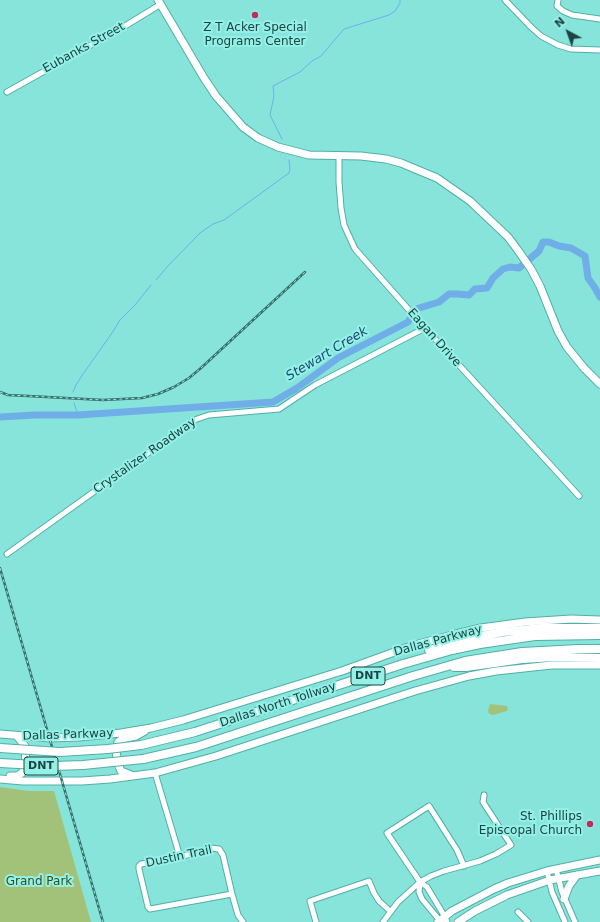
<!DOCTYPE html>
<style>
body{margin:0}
#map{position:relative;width:600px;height:922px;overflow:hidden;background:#87e4db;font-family:"DejaVu Sans",sans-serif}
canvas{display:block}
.north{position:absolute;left:548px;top:12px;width:40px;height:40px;-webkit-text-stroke:3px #94f1e8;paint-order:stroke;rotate:319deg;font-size:11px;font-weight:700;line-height:16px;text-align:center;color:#1d4441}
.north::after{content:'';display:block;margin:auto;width:14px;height:18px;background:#1d4441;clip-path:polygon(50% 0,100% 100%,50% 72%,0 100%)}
</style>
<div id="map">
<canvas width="600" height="922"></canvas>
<div class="north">N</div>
</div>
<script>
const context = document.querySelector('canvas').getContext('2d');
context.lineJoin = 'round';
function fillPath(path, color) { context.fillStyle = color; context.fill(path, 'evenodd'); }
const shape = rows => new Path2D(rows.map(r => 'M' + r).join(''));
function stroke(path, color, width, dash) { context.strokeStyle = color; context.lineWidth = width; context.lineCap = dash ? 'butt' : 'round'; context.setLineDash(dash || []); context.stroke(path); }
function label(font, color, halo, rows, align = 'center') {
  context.font = font + ' "DejaVu Sans",sans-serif'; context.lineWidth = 4; context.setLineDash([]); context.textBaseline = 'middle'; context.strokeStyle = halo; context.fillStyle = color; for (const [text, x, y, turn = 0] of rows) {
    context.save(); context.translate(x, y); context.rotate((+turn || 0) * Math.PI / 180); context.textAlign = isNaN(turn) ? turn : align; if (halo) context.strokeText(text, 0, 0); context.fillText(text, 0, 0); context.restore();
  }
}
const green = shape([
 [490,704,507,706,508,709,507,711,493,715,489,714,488,711],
 [0,787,29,791,54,791,91,922,0,922]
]);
const stream = shape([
 [282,139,270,115,274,96,273,86,300,72,312,61,321,56,344,29,389,15,395,11,400,3,400,0],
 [156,280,167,267,200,233,213,224,224,220,289,173,290,169,289,160],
 [73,392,76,385,83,374,112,333,120,320,135,305,151,285],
 [74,403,78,415]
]);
const river = shape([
 [0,417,35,415,78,415,273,402,297,388,338,358,408,322,416,309,439,302,449,294,458,294,469,295,475,289,487,288,493,278,503,269,510,267,519,268,539,251,543,242,549,242,559,246,571,248,585,256,588,278,595,288,600,297]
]);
const minor = shape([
 [505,0,531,27,541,36,558,45,571,49,600,50],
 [558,0,557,6,563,11,572,15,600,19],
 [7,92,125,26,161,4],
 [339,156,339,182,341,208,344,225,355,249,425,328,579,496],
 [7,554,194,420,209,415,279,409,315,385,425,328],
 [155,773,180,857],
 [556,869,562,892,575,922],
 [547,871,552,892,565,922],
 [420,882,419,892,422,899,441,922],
 [232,894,150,909,148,907,139,869,139,866,141,864,180,857,211,848,219,849,223,855,232,894,238,915,243,922],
 [518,912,528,922],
 [316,922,310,901,369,881,374,893,379,901,390,911],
 [383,922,398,902,420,882,431,876,444,871,480,861,496,854,511,845,483,802,484,795],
 [447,922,445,917,427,887,420,882,387,833,429,806,457,850,464,866]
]);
const major = shape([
 [158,0,204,78,216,96,243,127,258,138,278,147,309,155,361,156,386,159,401,163,437,178,470,201,508,237,517,249,531,269,540,286,558,331,567,347,584,368,600,384],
 [0,734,50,738,79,737,121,733,151,728,183,720,342,671,411,646,456,634,481,628,525,622,571,619,600,620],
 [131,775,121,771,118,764,116,751,118,742,122,739,136,736,145,731],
 [10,776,17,776,22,773,26,765,25,746,17,736],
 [0,779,23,781,82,781,110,779,155,773,216,756,415,691,469,676,496,671,552,665,600,665],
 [564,899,569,886,577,875],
 [438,922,452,911,494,889,508,883,547,871,600,860],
 [458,922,475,911,507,895,550,880,600,871]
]);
const highway = shape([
 [429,650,481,636,503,632,541,628,600,628],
 [454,667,466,667,522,659,554,657,600,658],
 [141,745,195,732,403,664,452,650,480,644,535,636,600,635],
 [143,759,196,747,413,676,465,661,522,652,578,649,600,649]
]);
const rail = shape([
 [0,392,8,395,28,396,103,400,142,398,158,394,174,387,189,378,201,368,305,272],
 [0,568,103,922]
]);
const highwayBridge = shape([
 [0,748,60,752,108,749,141,745],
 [0,763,55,766,83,765,143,759]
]);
const markers = [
 [255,15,4,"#bd2e5a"],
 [590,824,4,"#bd2e5a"]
];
const shields = [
 [368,676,34],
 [41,766,34]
];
const shieldNames = [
 ["DNT",368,676],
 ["DNT",41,766]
];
const poiNames = [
 ["Z T Acker Special",255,28],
 ["Programs Center",255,42],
 ["St. Phillips",582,817,"right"],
 ["Episcopal Church",582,831,"right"]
];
const streetNames = [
 ["Eubanks Street",84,48,-29],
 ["Eagan Drive",434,338,48],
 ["Crystalizer Roadway",145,456,-35],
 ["Dallas Parkway",438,641,-15],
 ["Dallas North Tollway",278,705,-18],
 ["Dallas Parkway",68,735,-2],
 ["Dustin Trail",179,857,-12]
];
const parkNames = [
 ["Grand Park",39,882]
];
const waterNames = [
 ["Stewart Creek",327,354,-31]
];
fillPath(green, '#a3c279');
stroke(stream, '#70aee8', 1);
stroke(river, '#70aee8', 7);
stroke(minor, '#51afa7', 7);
stroke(major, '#51afa7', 9);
stroke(highway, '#51afa7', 10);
stroke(minor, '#fff', 5);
stroke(major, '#fff', 7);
stroke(highway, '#fff', 8);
stroke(rail, '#396f6a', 2.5);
stroke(rail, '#94f1e8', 1, [3]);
stroke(highwayBridge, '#51afa7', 10, []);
stroke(highwayBridge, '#fff', 8);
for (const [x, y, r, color] of markers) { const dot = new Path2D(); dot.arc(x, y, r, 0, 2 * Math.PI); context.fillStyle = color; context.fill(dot); stroke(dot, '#94f1e8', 1.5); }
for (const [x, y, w] of shields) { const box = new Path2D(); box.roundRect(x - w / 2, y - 9, w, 18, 3); context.fillStyle = '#94f1e8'; context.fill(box); stroke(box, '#1d4441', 1); }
label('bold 11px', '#1d4441', null, shieldNames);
label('12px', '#1d4441', '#94f1e8', poiNames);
label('12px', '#1d4441', '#94f1e8', streetNames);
label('12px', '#384c17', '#94f1e8', parkNames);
label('italic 13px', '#1c496f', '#94f1e8', waterNames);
</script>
